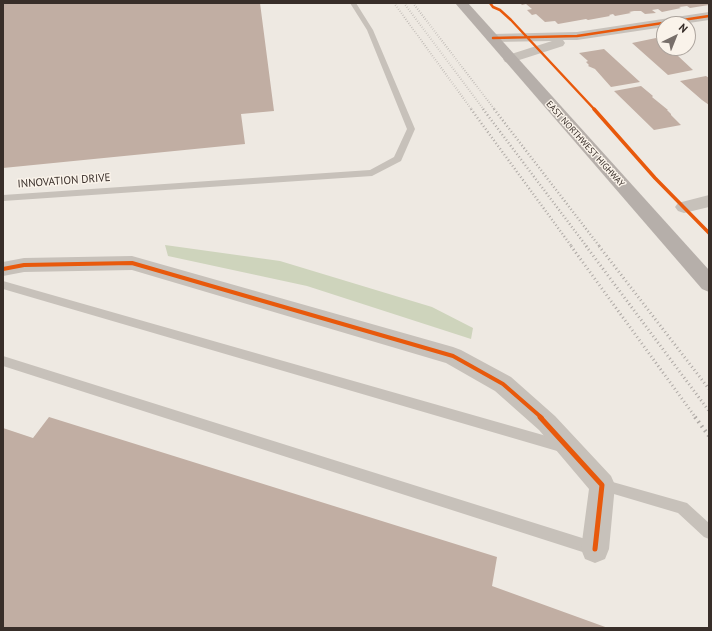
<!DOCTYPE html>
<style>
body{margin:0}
#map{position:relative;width:712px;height:631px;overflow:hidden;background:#eee9e2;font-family:"PT Sans",sans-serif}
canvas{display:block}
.frame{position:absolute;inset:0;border:4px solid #382e29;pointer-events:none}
.north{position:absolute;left:656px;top:16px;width:40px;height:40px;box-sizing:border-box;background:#faf3ea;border:1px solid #aca49d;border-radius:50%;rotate:43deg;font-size:11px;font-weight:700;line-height:16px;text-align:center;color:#382e29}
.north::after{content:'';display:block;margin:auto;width:14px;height:18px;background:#786f6a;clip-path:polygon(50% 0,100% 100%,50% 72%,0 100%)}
</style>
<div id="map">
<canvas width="712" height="631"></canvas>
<div class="frame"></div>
<div class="north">N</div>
</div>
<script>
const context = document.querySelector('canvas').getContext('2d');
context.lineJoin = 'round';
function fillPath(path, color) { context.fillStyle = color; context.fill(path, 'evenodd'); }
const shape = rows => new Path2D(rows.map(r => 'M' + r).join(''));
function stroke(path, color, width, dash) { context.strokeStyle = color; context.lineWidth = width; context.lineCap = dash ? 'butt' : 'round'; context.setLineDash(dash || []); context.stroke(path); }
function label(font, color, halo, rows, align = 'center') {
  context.font = font + ' "PT Sans",sans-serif'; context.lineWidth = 3; context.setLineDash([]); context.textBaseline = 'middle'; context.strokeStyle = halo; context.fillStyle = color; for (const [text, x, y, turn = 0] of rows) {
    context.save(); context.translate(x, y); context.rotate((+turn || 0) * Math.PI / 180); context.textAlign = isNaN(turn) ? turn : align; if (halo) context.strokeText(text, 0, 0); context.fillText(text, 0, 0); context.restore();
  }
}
const green = shape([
 [165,245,280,261,432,307,473,328,471,339,307,286,168,256]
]);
const building = shape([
 [3,3,260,3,274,111,241,114,245,144,3,168],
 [520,3,709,3,709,5,690,8,687,6,679,7,681,8,662,12,658,9,652,10,656,13,645,14,641,11,634,11,629,12,631,13,615,16,613,14,609,15,610,16,588,20,586,19,558,24,555,21,545,22,536,14,532,15,527,10,532,9,526,4,522,5],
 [656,38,664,44,664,48,677,55,693,70,668,75,632,43],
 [604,49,640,82,611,87,595,69,588,66,589,65,586,62,588,61,579,53],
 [706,76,709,78,709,105,702,100,680,81],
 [641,86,653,96,652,97,668,110,667,110,671,114,671,115,681,125,654,130,614,91],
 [49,417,497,557,492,586,608,628,3,628,3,428,33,438]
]);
const lane = shape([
 [350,3,356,3,373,30,415,129,401,161,372,176,3,201,3,195,370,170,394,157,407,129,367,30,350,3],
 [3,281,564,441,569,443,570,447,569,451,564,453,3,289,3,281],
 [3,356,595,542,600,544,602,549,600,554,595,556,3,366,3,356],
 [602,479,687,503,709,523,709,539,704,537,678,513,597,489,595,485,597,481,602,479]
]);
const street = shape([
 [709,12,709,20,682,24,664,24,664,27,577,40,563,40,565,43,563,46,510,63,505,62,503,59,505,56,552,41,493,42,488,41,486,38,488,35,493,34,577,32,709,12],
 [709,195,709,207,684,213,678,211,675,207,678,203,709,195],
 [132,256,453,347,461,350,511,377,555,416,611,476,615,485,609,549,605,559,595,563,585,559,581,549,589,489,539,430,495,391,446,363,132,270,24,272,3,276,3,262,24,258,132,256]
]);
const primary = shape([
 [455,3,468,3,709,270,709,292,702,289,455,3]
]);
const railFar3 = shape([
 [394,3,472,110],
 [404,3,484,110],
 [413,3,495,110]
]);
const railFar2 = shape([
 [471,109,572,247],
 [483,109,587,247],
 [494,109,600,247]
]);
const railFar1 = shape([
 [571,246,696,418],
 [586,246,709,411],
 [599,246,709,389]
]);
const rail = shape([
 [695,417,709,436]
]);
const cyclewayFar3 = shape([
 [490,3,493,7,500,10,511,20,595,110],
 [493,38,577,36,709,16]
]);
const cyclewayFar2 = shape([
 [594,109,655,178,709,233]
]);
const cyclewayFar1 = shape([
 [3,269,24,265,132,263,453,356,503,384,542,418]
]);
const cycleway = shape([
 [540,417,602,485,595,549]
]);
const farStreetnames = [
 ["EAST NORTHWEST HIGHWAY",585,144,48]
];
const streetNames = [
 ["INNOVATION DRIVE",64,181,-4]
];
fillPath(green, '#ced4bc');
fillPath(building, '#c1aea3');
fillPath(lane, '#c7c1ba');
fillPath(street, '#c7c1ba');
fillPath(primary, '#b6afaa');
stroke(railFar3, '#aea9a5', 2, [0.5, 2]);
stroke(railFar2, '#aea9a5', 2.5, [1, 2.5]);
stroke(railFar1, '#aea9a5', 3, [1, 3]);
stroke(rail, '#aea9a5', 4, [1.5, 4]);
stroke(cyclewayFar3, '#e8590c', 2.5);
stroke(cyclewayFar2, '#e8590c', 3.5);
stroke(cyclewayFar1, '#e8590c', 4);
stroke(cycleway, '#e8590c', 5);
label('9px', '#382e29', '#faf3ea', farStreetnames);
label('11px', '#382e29', '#faf3ea', streetNames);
</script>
